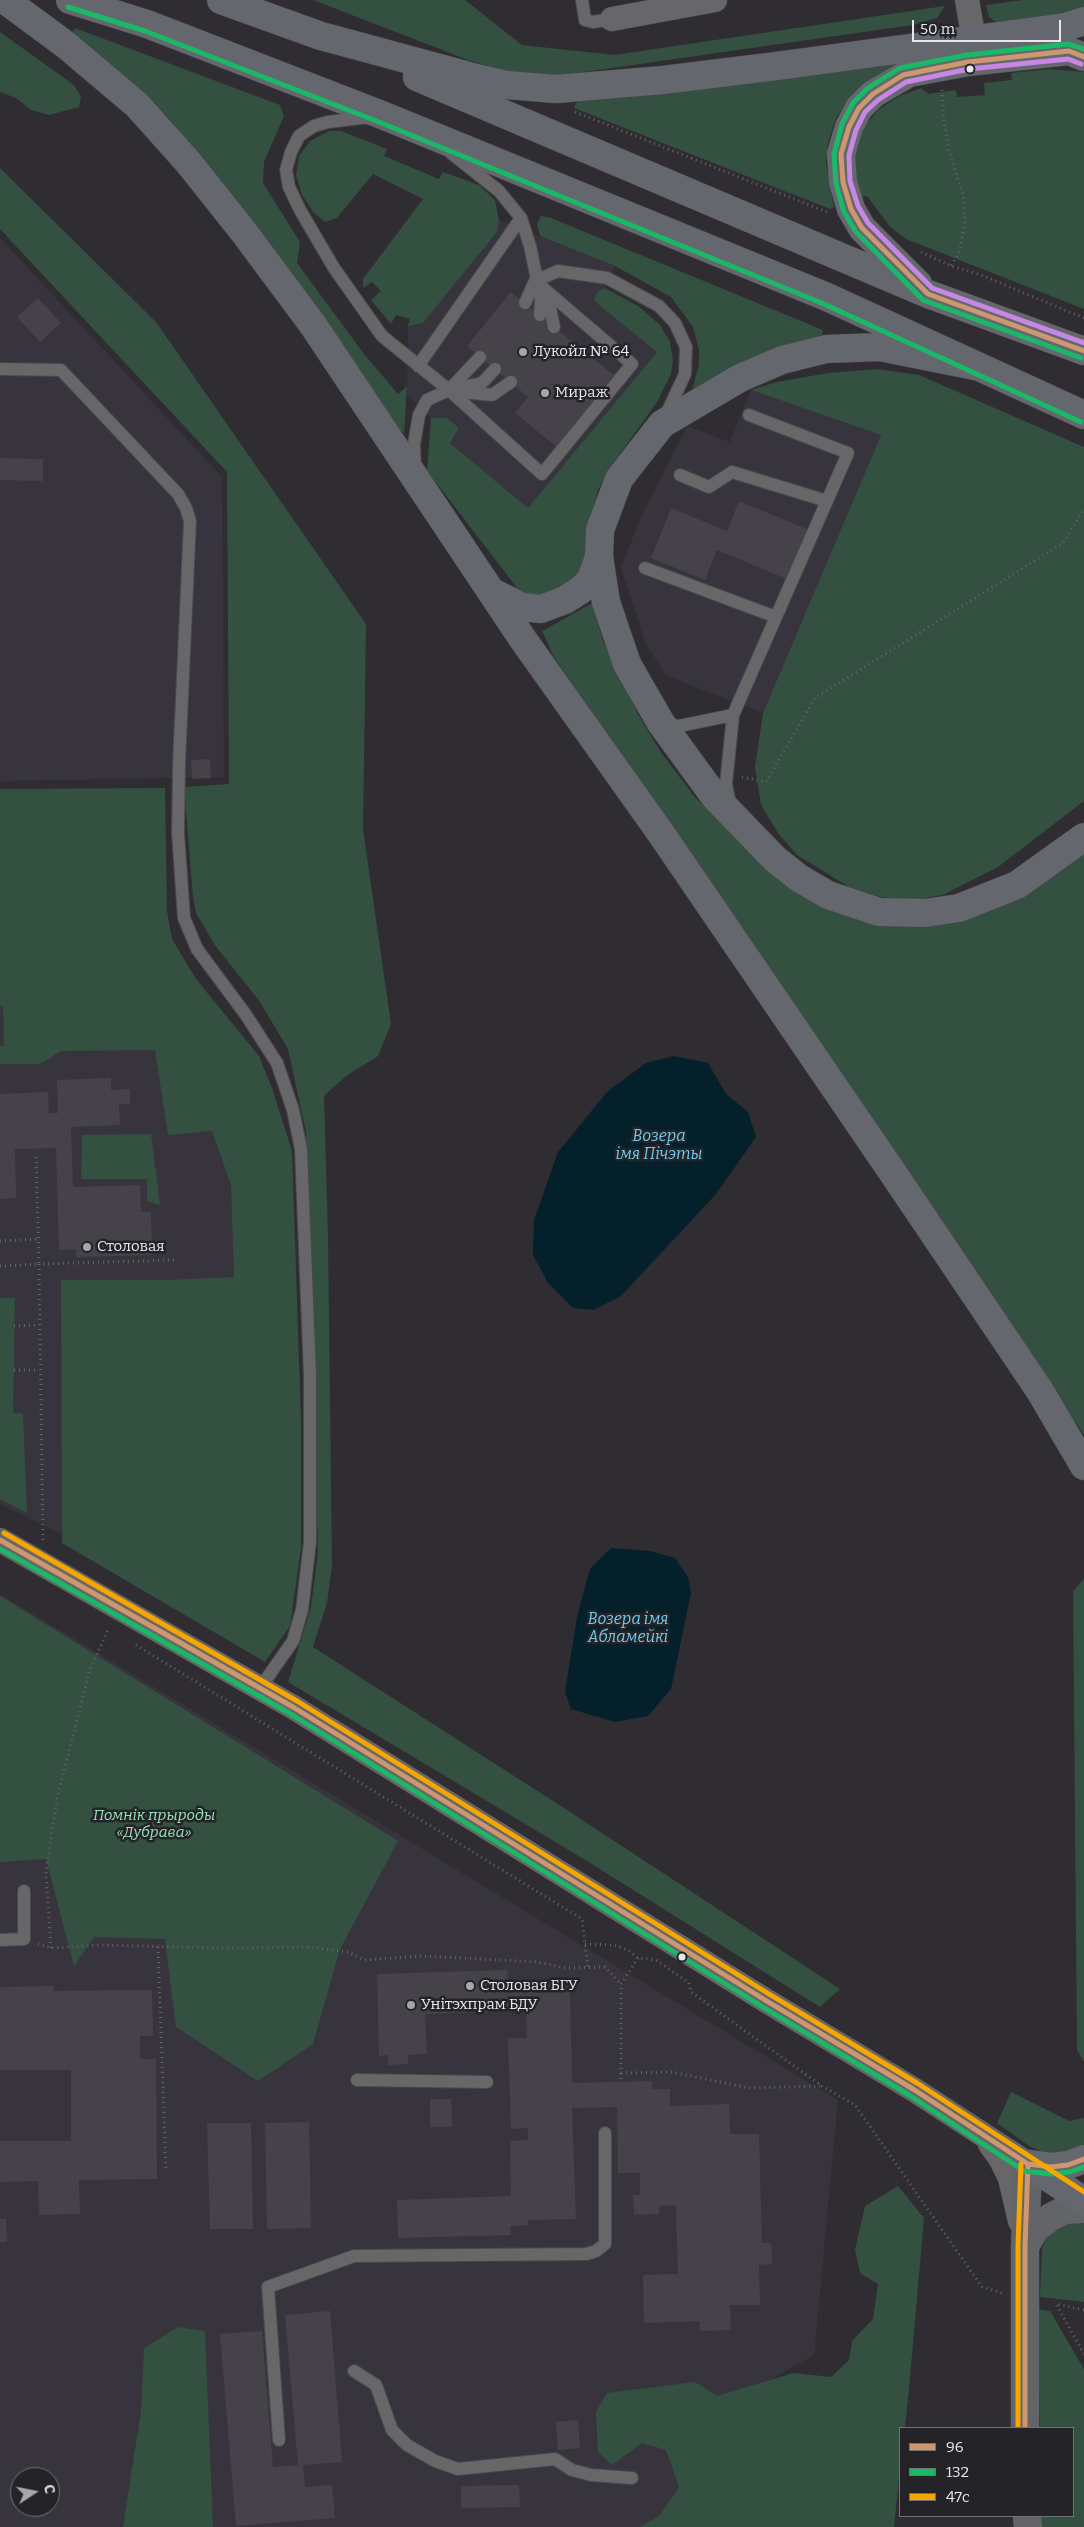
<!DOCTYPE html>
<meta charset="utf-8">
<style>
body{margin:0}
#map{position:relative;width:1084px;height:2527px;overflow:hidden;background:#2f2d31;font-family:Bitter,serif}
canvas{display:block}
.legend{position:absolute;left:899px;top:2427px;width:175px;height:90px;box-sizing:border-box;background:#242328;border:1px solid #727176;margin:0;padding:6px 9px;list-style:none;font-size:15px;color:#e8e7eb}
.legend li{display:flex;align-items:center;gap:10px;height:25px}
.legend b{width:25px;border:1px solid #727176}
.north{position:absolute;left:10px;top:2467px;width:50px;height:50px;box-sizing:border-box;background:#242328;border:1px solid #727176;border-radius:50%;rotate:79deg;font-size:14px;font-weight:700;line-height:20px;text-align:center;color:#e8e7eb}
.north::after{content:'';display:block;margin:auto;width:18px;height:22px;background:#a7a6aa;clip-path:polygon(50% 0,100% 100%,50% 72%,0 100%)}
.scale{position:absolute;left:912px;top:20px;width:149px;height:22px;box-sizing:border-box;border:2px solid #e8e7eb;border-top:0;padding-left:6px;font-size:15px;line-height:18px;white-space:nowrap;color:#e8e7eb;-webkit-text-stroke:4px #242328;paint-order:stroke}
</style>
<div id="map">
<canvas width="1084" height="2527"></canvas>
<ul class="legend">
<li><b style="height:6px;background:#cd976f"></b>96</li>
<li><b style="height:6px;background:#1ab867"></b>132</li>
<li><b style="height:6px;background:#f7a600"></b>47с</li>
</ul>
<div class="north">С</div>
<div class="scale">50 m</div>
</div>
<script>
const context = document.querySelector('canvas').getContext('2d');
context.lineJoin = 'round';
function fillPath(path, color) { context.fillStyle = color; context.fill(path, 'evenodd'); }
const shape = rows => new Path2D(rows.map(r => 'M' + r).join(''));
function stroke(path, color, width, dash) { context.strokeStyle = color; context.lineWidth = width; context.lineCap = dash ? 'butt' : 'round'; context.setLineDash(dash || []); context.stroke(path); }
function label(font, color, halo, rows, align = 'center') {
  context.font = font + ' Bitter,serif'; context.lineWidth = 5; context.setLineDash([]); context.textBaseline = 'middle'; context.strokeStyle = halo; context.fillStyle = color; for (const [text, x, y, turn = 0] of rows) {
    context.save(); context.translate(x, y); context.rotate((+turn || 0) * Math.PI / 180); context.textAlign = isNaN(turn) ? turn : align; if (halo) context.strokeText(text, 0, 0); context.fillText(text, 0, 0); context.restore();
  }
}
const built = shape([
 [499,220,615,266,605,288,597,292,594,301,657,352,528,508,450,443,459,428,447,418,431,418,407,395,408,326,423,323,497,232],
 [0,238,222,477,224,777,0,781],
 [751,390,881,435,763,713,667,676,646,645,621,567,642,515,687,426,730,442],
 [0,947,181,1025,249,1183,258,1295,75,1541,0,1504],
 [0,1594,838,2100,814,2355,711,2413,717,2527,0,2527],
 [20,2477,50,2477,50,2507,20,2507]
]);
const green = shape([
 [313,0,465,0,522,45,614,55,945,6,937,18,913,25,563,75,517,74,468,60],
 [1023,0,1084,0,1084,16,998,24,989,17,986,5],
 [75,28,280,105,284,116,264,162,263,183,300,242,297,263,364,354,398,394,407,386,404,433,395,427,212,172,167,116,70,35],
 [0,32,74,85,81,97,79,107,49,115,31,110,16,98,0,92],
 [912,57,848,100,836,118,828,143,826,163,834,207,830,209,574,108,578,100],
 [1050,69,1084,72,1084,309,906,239,890,227,867,196,861,197,853,176,853,156,863,128,879,109,900,96,921,88,928,94,956,90,957,97,985,95,984,83,1012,80,1011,73],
 [329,131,341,131,387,149,384,156,439,179,443,172,479,185,495,200,499,220,497,232,423,323,408,326,410,319,396,315,391,324,371,300,381,291,372,282,363,288,363,279,423,199,373,174,337,218,325,222,314,213,302,195,296,175,299,156,310,141],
 [0,168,156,322,366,624,363,829,391,1024,378,1056,346,1076,324,1096,328,1236,332,1565,327,1603,313,1647,564,1808,840,1989,820,2007,587,1861,288,1682,311,1607,318,1553,306,1132,288,1049,260,1002,214,944,196,913,193,897,184,787,229,784,227,472,0,229],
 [541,216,551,218,823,330,822,335,757,358,692,390,699,365,699,350,693,327,671,297,615,266,540,236,537,224],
 [605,288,638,306,660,325,670,342,673,361,671,374,657,402,609,469,598,490,590,519,585,559,576,575,568,583,544,595,530,596,518,589,427,471,431,418,447,418,459,428,450,443,528,508,657,352,594,301,597,292],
 [877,369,919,375,1084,447,1084,801,998,867,943,895,913,900,881,897,854,890,797,855,778,833,761,805,755,767,763,713,881,435,751,390,777,382,828,373],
 [592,603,603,641,638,714,662,754,694,796,741,843,900,924,1084,848,1084,1435,985,1286,554,657,542,631],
 [165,788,167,911,172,939,196,979,259,1056,272,1088,292,1151,301,1421,301,1548,290,1626,265,1662,62,1543,61,1280,169,1280,234,1277,231,1185,212,1131,168,1135,155,1050,61,1051,40,1064,0,1064,0,1046,4,1046,3,1006,0,1006,0,789],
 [151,1134,160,1205,147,1201,147,1179,81,1179,82,1135],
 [0,1298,15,1298,13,1413,23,1414,27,1513,0,1499],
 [1084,1579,1084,2062,1077,2050,1073,1591],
 [0,1596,398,1841,340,1949,313,2044,258,2081,176,2027,165,1939,94,1937,74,1966,46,1859,0,1862],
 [1011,2092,1069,2121,1084,2118,1084,2149,1054,2154,1042,2152,1029,2146,997,2123],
 [898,2186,924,2218,909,2389,905,2428,900,2428,900,2469,894,2527,640,2527,659,2516,679,2487,666,2450,642,2443,612,2465,598,2452,596,2412,607,2393,695,2382,717,2396,793,2373,831,2377,849,2360,852,2341,873,2319,878,2284,860,2273,855,2250,865,2206],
 [1084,2218,1084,2302,1040,2297,1042,2248,1050,2230,1068,2219],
 [1037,2309,1050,2311,1084,2369,1084,2527,1042,2527,1042,2516,1073,2516,1073,2428,1040,2428],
 [178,2327,205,2331,213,2527,123,2527,141,2411,144,2348]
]);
const water = shape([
 [674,1056,708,1063,726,1094,748,1112,756,1137,716,1194,621,1296,593,1310,573,1308,548,1283,533,1255,534,1220,558,1152,607,1092,646,1063],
 [611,1548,650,1551,675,1558,688,1577,691,1593,671,1689,648,1716,615,1722,571,1709,565,1692,577,1617,590,1569]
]);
const building = shape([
 [511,292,616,377,558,448,515,413,528,397,467,346],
 [38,298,61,323,40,342,17,317],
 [0,458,43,459,43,481,0,480],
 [739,501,809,530,789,580,717,550,705,580,651,558,671,508,727,531],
 [210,759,211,778,192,779,191,760],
 [111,1078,111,1090,130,1089,130,1104,119,1104,120,1125,71,1127,73,1187,140,1185,141,1212,151,1212,152,1255,76,1257,76,1249,59,1250,56,1148,15,1149,16,1198,0,1199,0,1094,48,1092,49,1113,58,1113,57,1080],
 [507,1970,508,1981,549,1980,549,1991,570,1990,572,2083,652,2081,652,2089,670,2089,670,2106,729,2104,730,2134,759,2134,762,2243,771,2243,772,2264,759,2265,760,2305,730,2305,731,2330,700,2331,699,2321,644,2323,643,2275,678,2274,676,2205,659,2206,659,2214,634,2215,633,2195,640,2195,640,2173,618,2173,617,2107,572,2108,576,2219,528,2220,528,2225,510,2226,511,2235,398,2238,397,2200,511,2196,510,2141,528,2140,528,2128,511,2129,508,2038,527,2038,526,2002,510,2002,510,2011,425,2014,427,2054,408,2055,408,2064,388,2065,388,2055,379,2056,377,1974],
 [54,1986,53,1991,152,1990,153,2036,140,2036,140,2059,156,2059,157,2179,79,2180,80,2214,39,2215,38,2181,0,2182,0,2141,71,2141,71,2070,0,2070,0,1987],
 [430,2099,451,2099,452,2127,430,2127],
 [309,2122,311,2228,267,2229,265,2123],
 [207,2123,251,2123,253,2229,210,2229],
 [0,2219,6,2219,7,2242,0,2242],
 [330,2311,342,2462,303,2465,305,2487,332,2485,335,2518,236,2526,220,2334,262,2331,273,2467,298,2465,285,2315],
 [578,2420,580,2448,558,2450,556,2422],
 [519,2485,520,2507,461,2508,461,2486]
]);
const path = shape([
 [942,90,944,122,949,151,963,195,965,217,960,251,951,266],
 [575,112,827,212],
 [921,252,951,266,981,275,1084,318],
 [742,777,766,782,815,698,1063,543,1084,509],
 [0,1241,38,1239],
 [0,1266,39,1264,36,1154],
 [14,1326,39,1325],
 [14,1370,39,1370],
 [43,1540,39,1264,175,1260],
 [136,1645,582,1919,588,1968],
 [38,1944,51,1948,99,1945,227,1948,311,1947,348,1952,364,1960,422,1956,538,1962,564,1968,605,1967,621,1984],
 [585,1944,613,1945,628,1950,638,1958,656,1960,689,1983,691,1992,822,2086,855,2105,982,2287,1002,2293],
 [158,1947,166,2171],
 [51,1948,46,1873,57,1798,90,1669,109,1628],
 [638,1958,621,1984,621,2073,672,2072,749,2088,821,2086],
 [621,2073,621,2082],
 [1084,2310,1056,2304,1084,2354]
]);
const service = shape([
 [582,0,585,20,593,22,612,19],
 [369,117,328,122,314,126,299,136,291,152,286,170,289,187,300,210,334,268,382,336,449,390,542,474,632,364,535,281],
 [451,153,499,191,521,218,530,246,541,299,540,315],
 [540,290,550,307,554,327],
 [525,303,535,281,558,271,607,278,659,306,675,323,686,347,685,374,665,417],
 [418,366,521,218],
 [0,369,61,370,178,494,186,508,190,521,179,764,178,833,184,918,197,949,246,1015,277,1063,293,1110,301,1149,310,1375,310,1542,302,1610,293,1641,260,1688],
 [449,390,480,357],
 [462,392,492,395,511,382],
 [415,468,414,444,419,415,427,400,449,390,482,383,495,369],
 [680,475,709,487,732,472,827,501],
 [645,568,776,617],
 [664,724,679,726,733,715],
 [730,805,726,784,733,715,848,453,749,415],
 [0,1940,24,1939,24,1891],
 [357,2080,487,2082],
 [354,2371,376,2385,392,2430,407,2445,435,2461,458,2469,555,2459,572,2470,591,2475,632,2478],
 [279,2440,268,2287,354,2256,586,2254,596,2251,605,2244,605,2133]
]);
const minor = shape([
 [967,0,977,57],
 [612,19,715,0],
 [0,1540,293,1707,765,2000,913,2089,1028,2164],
 [990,2144,1000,2158,1010,2178,1020,2221]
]);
const secondary = shape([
 [1025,2246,1036,2228,1051,2217,1065,2210,1084,2209],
 [1025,2428,1025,2246,1028,2164],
 [1027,2516,1028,2527]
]);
const trunk = shape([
 [5,0,66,45,137,105,188,162,243,231,313,325,522,638,660,832,893,1173,1040,1391,1084,1466],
 [70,0,147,24,382,115,827,297,1084,415],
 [221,0,321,36,469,76,507,85,556,89,663,80,777,66,1065,27,1084,21],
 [417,77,928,294,1084,351],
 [918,284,862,228,851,209,843,182,841,154,849,127,859,108,873,94,909,73,968,62,1069,51,1084,57],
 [975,366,880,347,826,349,782,360,740,378,662,424,619,479,600,530,599,557,606,602,627,664,661,723,715,797,775,859,799,878,828,895,879,912,925,913,959,908,1017,885,1084,837],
 [492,592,522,607,541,609,565,600,582,589,591,579,599,557],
 [1028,2164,1084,2201],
 [1028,2164,1051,2167,1068,2165,1084,2159]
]);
const bus1 = shape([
 [1084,57,1069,51,968,62,903,75,873,94,859,108,849,127,841,154,843,182,851,209,862,228,928,294,1084,351],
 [0,1540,293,1707,765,2000,913,2089,1028,2164,1051,2167,1068,2165,1084,2159],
 [1025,2428,1025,2246,1028,2164]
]);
const bus2 = shape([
 [68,7,145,31,379,122,824,304,1081,422],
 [1081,358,923,300,856,232,844,212,836,184,834,154,842,124,853,103,868,88,900,68,967,55,1068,44,1084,49],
 [0,1549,289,1713,761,2006,909,2095,1024,2171,1051,2174,1070,2172,1084,2167]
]);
const bus3 = shape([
 [4,1533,297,1701,769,1994,917,2083,1084,2192],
 [1018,2428,1018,2246,1021,2164]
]);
const bus4 = shape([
 [1081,64,1068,59,969,69,906,82,878,100,865,112,856,130,849,155,850,181,858,206,868,223,932,288,1084,343]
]);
const markers = [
 [970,69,4.5,"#e8e7eb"],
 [523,352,5,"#a7a6aa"],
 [545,393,5,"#a7a6aa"],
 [87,1247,5,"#a7a6aa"],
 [682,1957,4.5,"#e8e7eb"],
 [470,1986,5,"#a7a6aa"],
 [411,2005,5,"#a7a6aa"]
];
const poiNames = [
 ["Лукойл № 64",533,352],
 ["Мираж",555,393],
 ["Столовая",97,1247],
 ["Столовая БГУ",480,1986],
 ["Унітэхпрам БДУ",421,2005]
];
const parkNames = [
 ["Помнік прыроды",154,1816],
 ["«Дубрава»",154,1833]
];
const waterNames = [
 ["Возера",659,1137],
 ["імя Пічэты",659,1155],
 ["Возера імя",628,1620],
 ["Абламейкі",628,1638]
];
fillPath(built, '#38343e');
fillPath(green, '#335040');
fillPath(water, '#04202b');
fillPath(building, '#46424a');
stroke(service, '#4a484b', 14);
stroke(minor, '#4a484b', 25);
stroke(secondary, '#4a484b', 29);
stroke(trunk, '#4a484b', 29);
stroke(path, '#656467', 3, [1, 4]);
stroke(service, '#676668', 12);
stroke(minor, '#676668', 24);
stroke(secondary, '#626468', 28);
stroke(trunk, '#64686e', 28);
stroke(bus1, '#cd976f', 5);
stroke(bus2, '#1ab867', 5);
stroke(bus3, '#f7a600', 5);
stroke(bus4, '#c787e3', 5);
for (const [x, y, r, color] of markers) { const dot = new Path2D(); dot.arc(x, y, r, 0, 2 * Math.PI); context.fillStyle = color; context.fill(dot); stroke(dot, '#242328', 2); }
label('15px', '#e8e7eb', '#242328', poiNames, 'left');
label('italic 15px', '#95e5b7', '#242328', parkNames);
label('italic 16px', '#6dccee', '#242328', waterNames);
</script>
